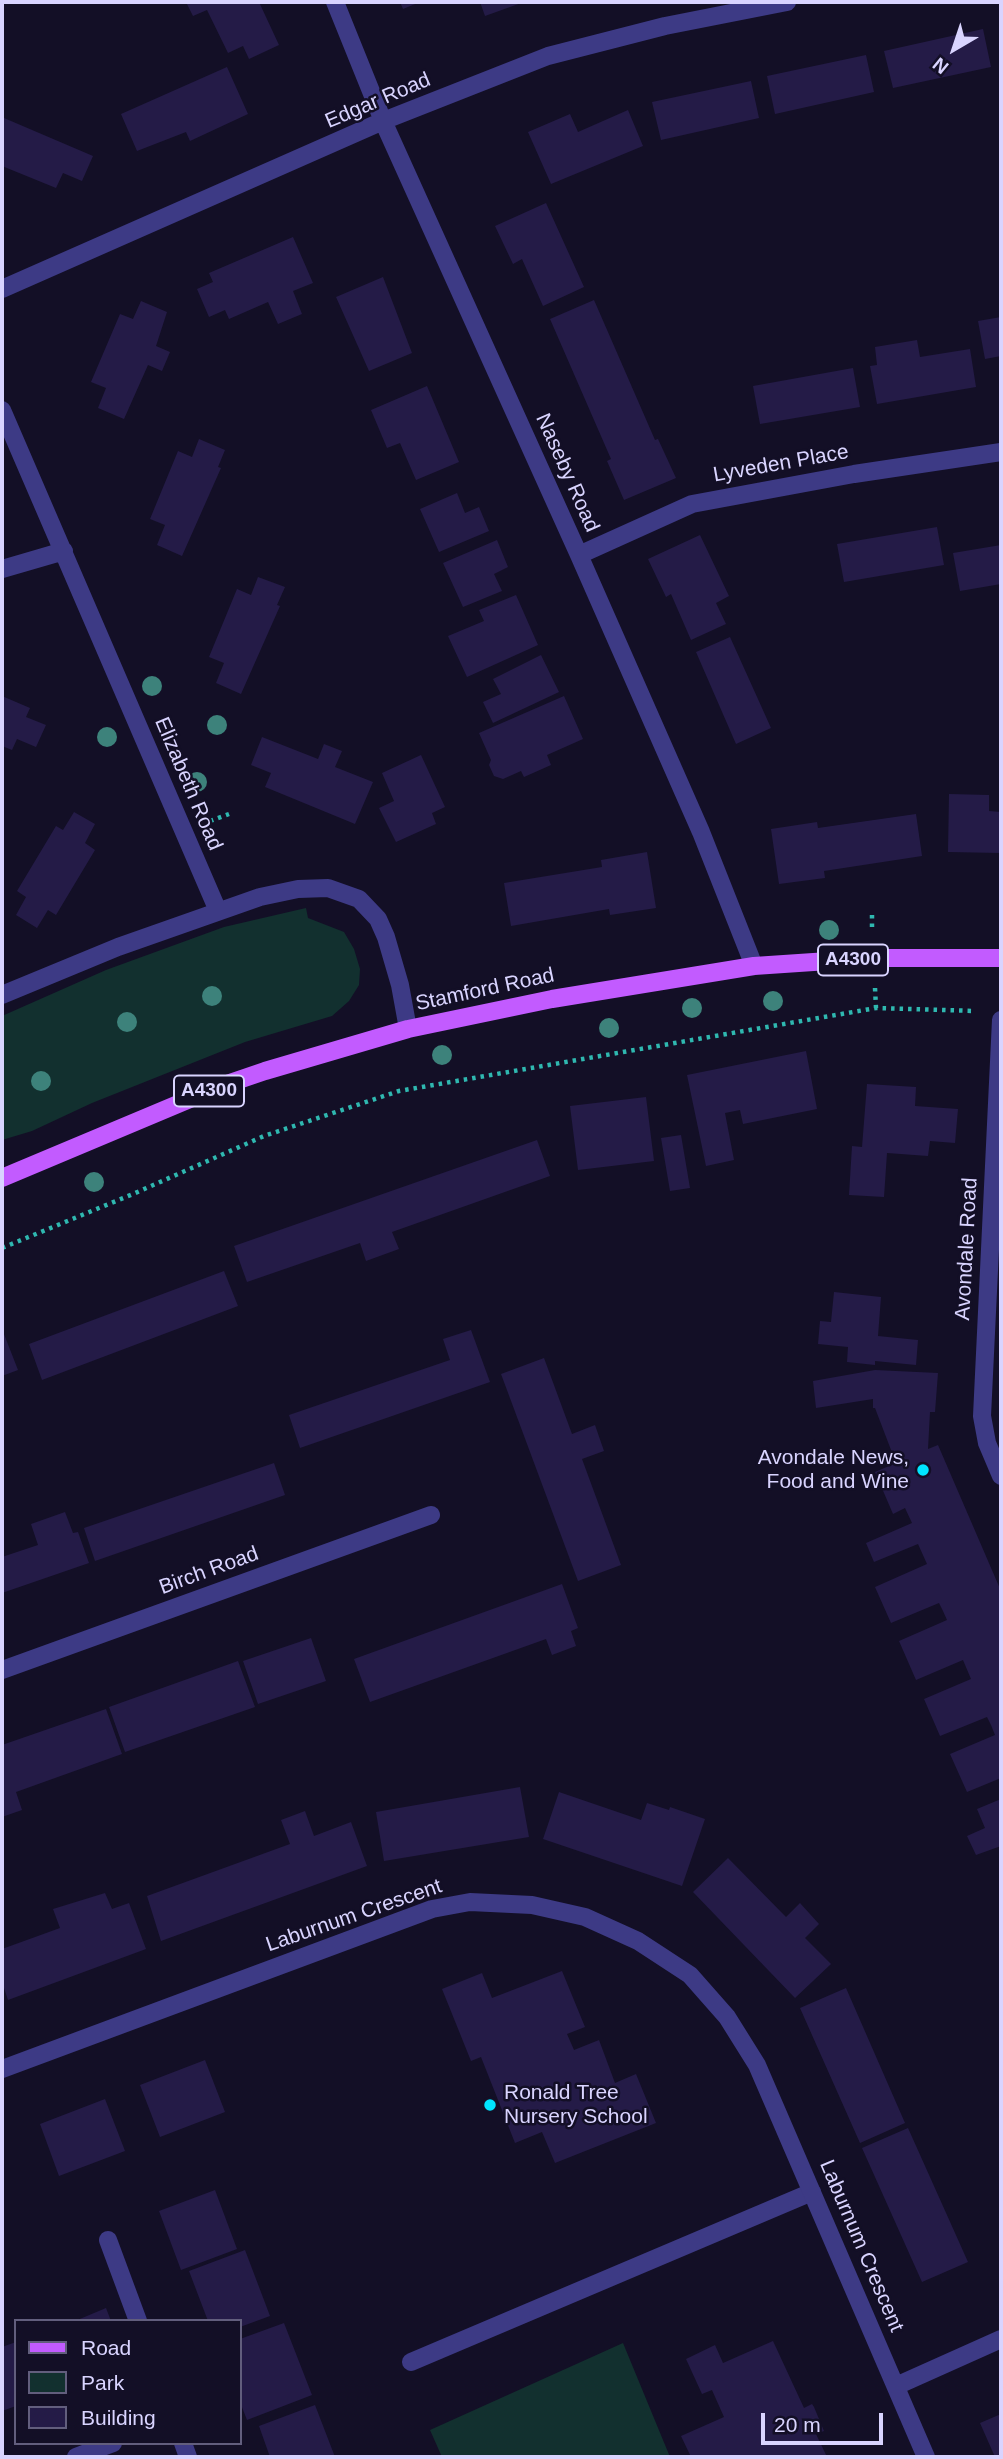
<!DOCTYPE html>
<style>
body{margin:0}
#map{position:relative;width:1003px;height:2459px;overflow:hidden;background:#130f26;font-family:Arial,sans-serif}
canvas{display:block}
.frame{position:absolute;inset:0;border:4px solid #d9d4ff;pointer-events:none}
.legend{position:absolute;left:14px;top:2319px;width:228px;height:126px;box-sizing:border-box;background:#130f26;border:2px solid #625e7d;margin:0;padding:9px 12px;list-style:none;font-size:21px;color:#d9d4ff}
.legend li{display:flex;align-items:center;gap:14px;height:35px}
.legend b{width:35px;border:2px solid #625e7d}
.north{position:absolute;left:919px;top:14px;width:70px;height:70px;-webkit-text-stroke:5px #130f26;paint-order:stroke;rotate:219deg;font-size:19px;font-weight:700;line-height:28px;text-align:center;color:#d9d4ff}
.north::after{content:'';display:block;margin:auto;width:24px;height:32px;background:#d9d4ff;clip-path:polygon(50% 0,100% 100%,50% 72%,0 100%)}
.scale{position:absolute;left:761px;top:2413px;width:122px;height:32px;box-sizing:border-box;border:4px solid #d9d4ff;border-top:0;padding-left:9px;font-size:21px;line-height:24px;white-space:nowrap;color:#d9d4ff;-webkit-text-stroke:5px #130f26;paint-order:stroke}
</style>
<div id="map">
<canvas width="1003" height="2459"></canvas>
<div class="frame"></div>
<ul class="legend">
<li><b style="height:9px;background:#c25bff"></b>Road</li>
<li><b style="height:19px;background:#12302f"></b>Park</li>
<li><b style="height:19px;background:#241b47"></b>Building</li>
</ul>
<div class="north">N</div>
<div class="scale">20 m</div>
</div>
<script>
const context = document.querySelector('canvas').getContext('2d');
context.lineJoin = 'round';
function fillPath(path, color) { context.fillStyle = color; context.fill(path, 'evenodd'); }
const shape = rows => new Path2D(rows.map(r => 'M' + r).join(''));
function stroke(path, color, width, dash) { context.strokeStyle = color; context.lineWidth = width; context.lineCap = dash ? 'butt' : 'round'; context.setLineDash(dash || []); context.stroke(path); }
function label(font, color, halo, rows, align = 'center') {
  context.font = font + ' Arial,sans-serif'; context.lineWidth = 5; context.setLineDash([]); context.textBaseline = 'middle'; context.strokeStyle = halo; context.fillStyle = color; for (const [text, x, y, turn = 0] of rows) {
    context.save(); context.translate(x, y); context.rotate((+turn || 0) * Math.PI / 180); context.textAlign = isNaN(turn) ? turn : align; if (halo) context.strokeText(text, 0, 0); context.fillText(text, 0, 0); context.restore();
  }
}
const green = shape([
 [306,908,308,918,344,932,354,949,360,969,359,985,349,1001,332,1016,245,1042,92,1103,32,1131,2,1140,2,1016,106,970,224,927],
 [623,2343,670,2457,442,2457,430,2430]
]);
const building = shape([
 [186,2,259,2,279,45,249,59,243,46,228,53,207,10,193,16],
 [400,2,420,2,403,9],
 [480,2,524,2,485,16],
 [983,29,991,67,893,88,884,51],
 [866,55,874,92,775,114,767,76],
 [227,67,248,114,190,141,186,132,137,151,121,114],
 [751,81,759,118,661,140,652,102],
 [628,110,643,146,551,184,528,132,570,114,578,132],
 [4,118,93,156,82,181,63,173,56,188,2,166,2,119],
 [546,203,584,287,543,306,522,259,513,264,495,226],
 [293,237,313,283,293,291,302,314,278,324,268,302,229,319,225,310,209,317,197,289,213,282,209,273],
 [383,277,412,353,369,371,336,297],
 [594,300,655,440,658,439,676,478,624,500,607,461,611,459,550,319],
 [141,301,167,312,156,346,170,352,162,371,148,365,124,419,98,408,106,388,91,382,120,314,133,319],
 [1001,317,1001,356,985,359,978,321],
 [917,340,920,357,970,349,976,387,877,404,870,366,877,365,875,347],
 [853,368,860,407,760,424,753,386],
 [427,386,459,462,416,480,400,443,387,448,371,410],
 [199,439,225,450,218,467,221,468,182,556,157,545,165,525,150,519,178,451,192,457],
 [457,493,465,513,479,507,489,531,439,552,420,509],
 [937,527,944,565,844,582,837,544],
 [700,535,729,596,716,603,726,624,691,640,671,594,666,597,648,559],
 [497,540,508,567,494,574,502,591,463,607,443,563],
 [1001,545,1001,584,960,591,953,553],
 [258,577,285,587,277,605,280,606,241,694,216,683,224,663,209,657,237,589,251,595],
 [516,595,538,645,467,677,448,636,484,621,479,610],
 [730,637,771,728,736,744,696,652],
 [541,655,559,692,493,723,483,702,501,694,493,679],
 [2,696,30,708,26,717,46,725,36,747,17,739,12,750,2,746],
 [564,696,583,739,547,755,551,765,524,777,521,771,503,779,494,776,489,765,491,760,479,733],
 [262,737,318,759,324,744,342,751,335,767,373,782,355,824,265,787,271,773,251,765],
 [421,755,445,807,432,813,436,824,396,842,379,808,394,801,382,773],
 [949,794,989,795,989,811,1001,812,1001,853,948,852],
 [74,812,95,824,85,843,95,850,56,915,48,910,37,928,16,915,26,897,17,891,56,826,63,830],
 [916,814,922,856,824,871,825,878,779,884,771,829,817,822,818,828],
 [647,852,656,908,610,915,609,909,511,926,504,883,602,867,601,860],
 [806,1051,817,1109,743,1124,740,1110,725,1113,734,1160,706,1166,687,1075],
 [867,1084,916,1087,915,1106,958,1109,955,1143,930,1141,928,1156,887,1153,884,1197,849,1195,852,1146,862,1147],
 [646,1097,654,1161,578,1170,570,1106],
 [681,1135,690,1188,670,1191,661,1138],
 [537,1140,550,1176,392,1232,399,1249,366,1261,360,1243,247,1282,234,1246],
 [224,1271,238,1306,42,1380,29,1344],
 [834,1292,881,1297,878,1336,918,1340,916,1365,875,1361,875,1365,847,1362,848,1347,818,1344,820,1321,831,1322],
 [2,1329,18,1370,2,1376],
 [471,1330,490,1382,300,1448,289,1415,450,1360,443,1339],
 [544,1358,572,1434,595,1425,604,1451,582,1459,621,1565,578,1581,501,1374],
 [875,1370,938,1373,935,1412,930,1412,928,1449,938,1445,1001,1591,1001,1778,967,1792,950,1754,995,1735,991,1725,987,1717,940,1736,924,1699,971,1679,963,1660,916,1680,899,1641,947,1620,943,1611,939,1603,891,1623,875,1587,927,1564,918,1544,874,1562,866,1543,912,1523,905,1508,893,1514,875,1472,896,1463,875,1408,873,1408,873,1399,816,1408,813,1381],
 [274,1463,285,1495,95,1561,84,1528],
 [65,1512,73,1533,78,1532,89,1563,2,1593,2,1557,38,1545,31,1524],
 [562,1584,578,1628,571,1631,576,1646,552,1655,546,1639,370,1702,354,1659],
 [311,1638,326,1681,258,1704,243,1661],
 [238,1661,255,1707,125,1752,109,1707],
 [106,1709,122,1754,16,1792,22,1810,2,1817,2,1745],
 [520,1787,529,1837,384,1861,376,1812],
 [559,1792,641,1820,647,1803,669,1810,670,1807,705,1819,682,1886,543,1839],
 [1001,1799,1001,1846,976,1855,967,1836,985,1828,977,1809],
 [305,1811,314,1836,351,1822,367,1866,161,1941,147,1896,290,1844,281,1820],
 [728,1858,786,1917,800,1903,819,1924,805,1938,831,1964,795,1998,693,1892],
 [105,1893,112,1909,129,1903,146,1949,8,2000,2,1982,2,1949,60,1928,53,1909],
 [562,1971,585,2027,567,2034,574,2050,599,2040,615,2083,636,2074,656,2123,555,2163,542,2132,515,2143,481,2057,471,2061,442,1989,482,1973,492,1998],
 [846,1988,905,2123,860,2143,800,2008],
 [205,2060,225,2112,160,2137,140,2085],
 [105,2099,125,2151,59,2176,40,2124],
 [908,2128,968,2262,922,2282,862,2148],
 [215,2190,237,2249,181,2270,159,2211],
 [245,2250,270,2316,240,2327,240,2321,208,2321,189,2271],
 [106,2308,111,2321,75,2321],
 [284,2323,312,2395,247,2420,240,2402,240,2339],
 [773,2341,804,2408,812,2404,814,2407,824,2431,816,2434,827,2457,691,2457,681,2436,724,2417,712,2390,702,2394,686,2359,715,2345,723,2363],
 [16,2342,16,2406,2,2411,2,2347],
 [315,2405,335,2457,270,2457,259,2426],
 [1001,2414,1001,2457,995,2457,980,2423]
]);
const path = shape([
 [210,821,229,814],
 [872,915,872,929],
 [875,988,876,1008],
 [2,1248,133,1194,264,1136,399,1091,876,1008,975,1011]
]);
const lane = shape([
 [411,2362,812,2192]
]);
const street = shape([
 [335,2,383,121,579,555,701,832,754,966],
 [2,289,383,121,548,56,665,26,787,2],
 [2,410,218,911],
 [579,555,692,504,854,474,1001,452],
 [2,569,64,551],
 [2,995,118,947,260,897,298,889,328,888,359,899,378,919,386,937,400,985,408,1029],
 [1001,1020,982,1416,987,1443,1001,1476],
 [2,1670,431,1515],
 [2,2069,432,1909,470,1902,532,1905,585,1917,638,1941,690,1975,727,2017,757,2065,926,2457],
 [108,2240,138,2321],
 [896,2386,1001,2339],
 [183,2443,188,2457],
 [76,2457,113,2443]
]);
const primary = shape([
 [2,1178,221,1086,265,1071,408,1029,552,999,754,966,873,958,1001,958]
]);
const trees = [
 [152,686],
 [217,725],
 [107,737],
 [197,782],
 [829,930],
 [212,996],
 [773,1001],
 [692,1008],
 [127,1022],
 [609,1028],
 [442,1055],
 [41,1081],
 [94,1182]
];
const markers = [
 [923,1470,7,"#00e5ff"],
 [490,2105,7,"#00e5ff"]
];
const shields = [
 [853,960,70],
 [209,1091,70]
];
const shieldNames = [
 ["A4300",853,960],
 ["A4300",209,1091]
];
const streetNames = [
 ["Edgar Road",378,101,-23],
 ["Lyveden Place",781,464,-10],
 ["Naseby Road",567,473,66],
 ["Elizabeth Road",188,784,67],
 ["Stamford Road",485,990,-12],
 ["Avondale Road",967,1249,-87],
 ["Birch Road",209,1571,-20],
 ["Laburnum Crescent",354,1916,-19],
 ["Laburnum Crescent",861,2246,67]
];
const poiNames = [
 ["Avondale News,",909,1458],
 ["Food and Wine",909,1482],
 ["Ronald Tree",504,2093,"left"],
 ["Nursery School",504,2117,"left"]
];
fillPath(green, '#12302f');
fillPath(building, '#241b47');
stroke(path, '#2fb8b0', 4.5, [3.5, 5]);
stroke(lane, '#3d3a85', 18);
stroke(street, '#3d3a85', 18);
stroke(primary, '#c25bff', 18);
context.fillStyle = '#3d827b';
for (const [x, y] of trees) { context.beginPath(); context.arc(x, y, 10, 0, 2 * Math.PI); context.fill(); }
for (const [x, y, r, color] of markers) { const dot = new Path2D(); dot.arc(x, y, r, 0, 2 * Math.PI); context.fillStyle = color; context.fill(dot); stroke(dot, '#130f26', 2.5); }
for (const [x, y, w] of shields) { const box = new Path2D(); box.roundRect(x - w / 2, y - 15.5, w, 31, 5); context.fillStyle = '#130f26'; context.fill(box); stroke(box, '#d9d4ff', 2); }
label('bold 19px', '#d9d4ff', null, shieldNames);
label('21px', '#d9d4ff', '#130f26', streetNames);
label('21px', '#d9d4ff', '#130f26', poiNames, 'right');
</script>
